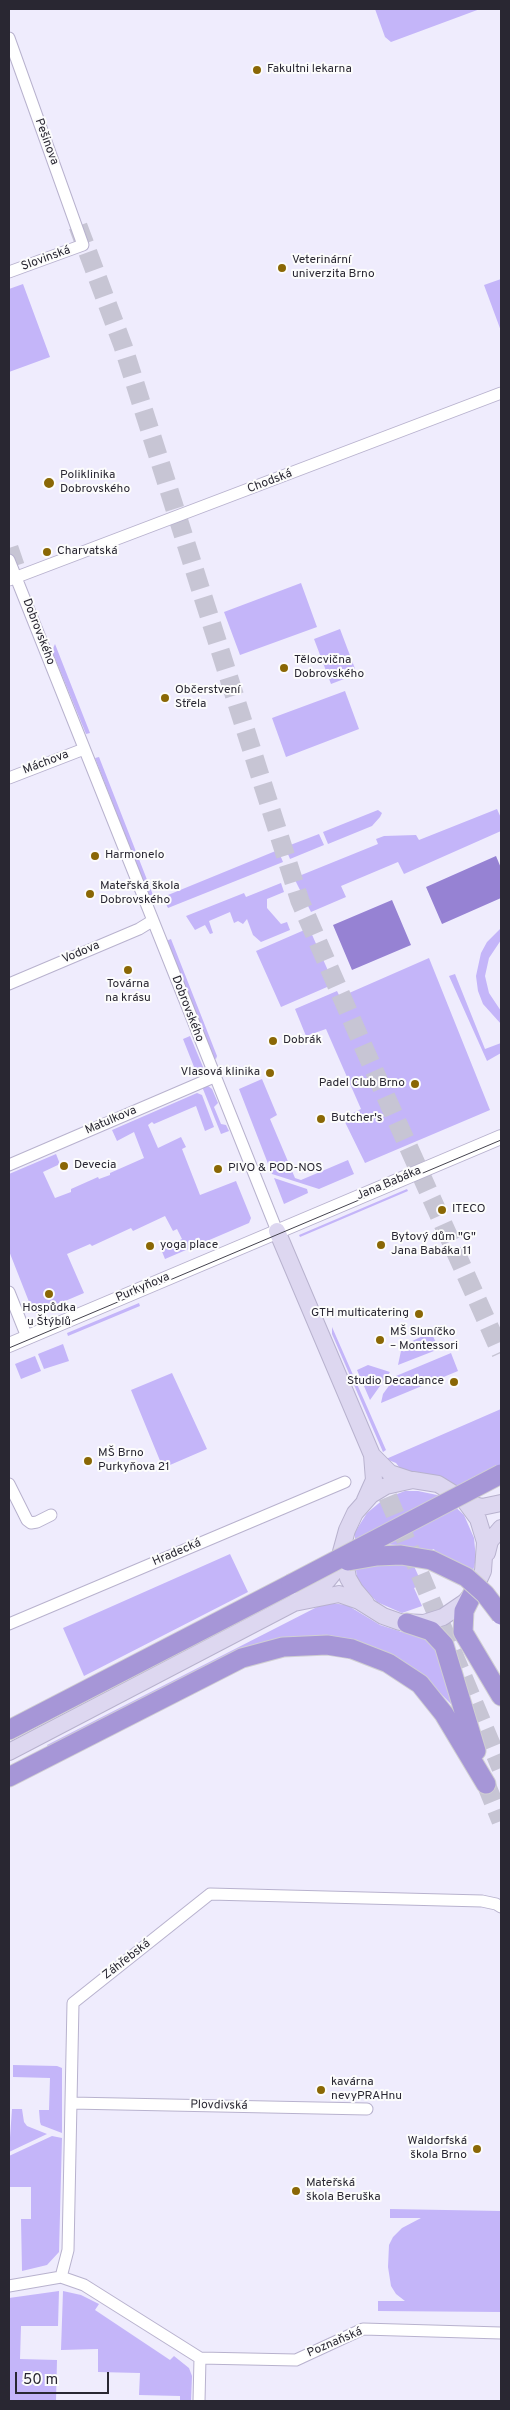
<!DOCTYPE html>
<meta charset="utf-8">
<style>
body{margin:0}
#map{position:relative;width:510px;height:2410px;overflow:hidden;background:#efecfd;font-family:Overpass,sans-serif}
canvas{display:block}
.frame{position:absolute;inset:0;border:10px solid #292732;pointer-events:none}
.scale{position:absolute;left:15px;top:2372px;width:94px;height:22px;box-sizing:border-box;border:2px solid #292732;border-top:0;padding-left:6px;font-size:15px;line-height:18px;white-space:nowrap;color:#292732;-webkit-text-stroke:4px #fcfcfc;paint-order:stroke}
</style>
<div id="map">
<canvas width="510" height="2410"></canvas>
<div class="frame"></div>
<div class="scale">50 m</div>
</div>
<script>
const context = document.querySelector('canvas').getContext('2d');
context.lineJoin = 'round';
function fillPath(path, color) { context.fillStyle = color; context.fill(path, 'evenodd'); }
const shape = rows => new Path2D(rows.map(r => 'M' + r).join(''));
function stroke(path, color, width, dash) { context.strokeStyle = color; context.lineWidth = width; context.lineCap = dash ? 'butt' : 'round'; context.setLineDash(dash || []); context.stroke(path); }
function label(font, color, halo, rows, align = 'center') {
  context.font = font + ' Overpass,sans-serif'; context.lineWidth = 4; context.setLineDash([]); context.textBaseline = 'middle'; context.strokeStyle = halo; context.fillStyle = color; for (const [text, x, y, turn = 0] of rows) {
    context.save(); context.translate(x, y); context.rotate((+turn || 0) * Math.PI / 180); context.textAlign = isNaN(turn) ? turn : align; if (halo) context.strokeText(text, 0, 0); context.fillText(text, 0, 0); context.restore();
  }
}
const green = shape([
 [375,9,480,9,391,42,385,37],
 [501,279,501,331,484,285],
 [23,284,50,357,9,372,9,289],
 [301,583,317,627,240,655,224,612],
 [340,629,357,674,331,684,314,639],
 [55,644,90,733,86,734,52,651],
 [345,691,359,729,286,757,272,718],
 [99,757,153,895,149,896,95,758],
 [497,809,501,818,501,831,404,874,398,862,341,886,346,897,311,912,294,878,378,844,376,839,384,836,416,835,419,840],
 [378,810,382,813,380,817,372,826,328,844,323,832],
 [319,834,324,845,290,859,285,847],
 [278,850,283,862,168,908,165,902,168,895],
 [281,883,284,892,267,899,267,908,281,924,287,922,290,930,261,942,253,935,247,919,243,924,238,921,234,923,230,912,209,921,213,933,210,934,205,925,195,930,186,916,244,893,246,897],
 [309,928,334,984,281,1007,256,951],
 [501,928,501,940,489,958,485,976,489,993,501,1011,501,1024,483,1004,478,991,476,976,481,953,487,942],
 [171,939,217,1056,216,1059,212,1057,166,941],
 [429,958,490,1110,365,1163,343,1118,361,1109,326,1029,306,1036,295,1009,337,991,340,997],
 [455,974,485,1049,501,1043,501,1053,487,1061,449,976],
 [190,1036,203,1067,198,1077,183,1039],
 [262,1079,277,1115,270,1119,295,1178,301,1180,348,1160,354,1174,319,1189,272,1174,239,1089],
 [201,1084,208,1086,212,1089,218,1103,214,1107,221,1124,226,1125,229,1131,221,1134],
 [197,1093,202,1095,214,1127,205,1131,196,1106,154,1124,152,1122,148,1125,158,1148,181,1137,186,1147,182,1149,200,1195,236,1181,251,1218,249,1223,165,1259,161,1249,176,1244,176,1242,182,1239,177,1229,173,1231,165,1216,133,1231,131,1228,92,1246,90,1244,67,1254,84,1293,37,1313,33,1312,9,1251,9,1174,56,1154,60,1164,43,1172,55,1198,71,1192,71,1189,98,1177,99,1179,110,1175,110,1173,144,1158,134,1132,117,1141,112,1130],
 [274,1178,307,1189,308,1193,284,1204],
 [407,1189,408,1191,300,1237,299,1235],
 [139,1303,140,1306,68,1336,67,1333],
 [332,1327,386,1450,383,1452,332,1334],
 [431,1332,439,1349,398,1365,402,1346],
 [63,1344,69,1361,44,1369,38,1354],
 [451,1353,458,1371,381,1403,383,1394,396,1376],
 [35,1356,41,1371,21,1379,15,1364],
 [368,1365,390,1372,370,1400,357,1370],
 [172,1373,207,1449,163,1468,131,1390],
 [501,1409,501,1466,460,1487,439,1476,402,1471,396,1463,386,1459],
 [405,1491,418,1491,437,1495,448,1500,464,1515,474,1538,476,1559,472,1575,438,1558,434,1549,424,1553,396,1545,355,1542,355,1532,367,1513,384,1499],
 [230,1554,248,1592,84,1676,63,1628],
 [354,1556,414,1566,422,1584,414,1588,422,1606,402,1613,377,1602,362,1586,357,1577],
 [330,1603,347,1605,380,1625,402,1632,418,1634,433,1641,454,1707,422,1675,304,1637,48,1747,47,1745,319,1606],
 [13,2065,57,2066,62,2068,62,2133,41,2125,40,2122,39,2110,49,2110,50,2078,13,2077],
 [12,2109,22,2109,24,2122,27,2126,47,2134,9,2152],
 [52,2136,62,2138,59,2252,47,2265,22,2271,21,2219,31,2219,31,2187,9,2187,9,2156],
 [390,2209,501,2211,501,2312,378,2311,378,2301,405,2301,396,2294,391,2286,388,2267,389,2245,393,2237,402,2228,421,2218,390,2218],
 [59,2291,58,2326,21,2326,20,2359,57,2360,56,2401,9,2401,9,2298],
 [63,2291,81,2295,99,2304,95,2310,170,2360,174,2356,189,2368,192,2376,191,2401,180,2401,180,2396,139,2395,140,2373,98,2372,98,2349,61,2350]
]);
const water = shape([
 [496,856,501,868,501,898,442,924,426,887],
 [392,900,411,945,352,970,333,925]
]);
const trunkTunnel = shape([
 [78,226,123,346,300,901,364,1048,501,1353],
 [9,548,20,580],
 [377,1471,501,1768],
 [486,1784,501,1821]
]);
const minor = shape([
 [9,38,83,245,9,272],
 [9,560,277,1231],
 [9,580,501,393],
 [9,778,84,749],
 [9,984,139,929,152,921],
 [9,1165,214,1077],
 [9,1292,27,1337],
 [9,1484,27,1520,31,1523,37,1522,51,1515],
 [9,1624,345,1482],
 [71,2103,367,2109],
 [61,2277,68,2250,73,2003,210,1894,482,1901,496,1904,501,1907],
 [9,2286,61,2277,84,2285,200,2358,296,2360,363,2329,501,2333],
 [199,2401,200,2358]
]);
const tertiary = shape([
 [9,1345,501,1137]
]);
const secondary = shape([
 [277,1231,372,1455,374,1480,365,1500],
 [372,1455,390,1473,411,1480],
 [464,1500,474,1505,482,1507,501,1503],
 [343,1551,348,1578,355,1590,366,1603],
 [487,1553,490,1541,501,1528],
 [9,1752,294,1603,327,1581,336,1570,347,1530,355,1513,371,1495,386,1486,413,1480,438,1484,464,1500,478,1519,485,1542,483,1571,473,1593,465,1602,443,1617,424,1623,400,1622,383,1616,359,1601,339,1594,294,1603]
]);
const trunk = shape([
 [473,1593,464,1611,463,1632,501,1696],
 [407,1623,431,1631,444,1645,476,1751],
 [9,1730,291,1584],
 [9,1777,242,1658,283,1647,327,1645,352,1649,388,1663,420,1684,444,1714,486,1784]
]);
const tram = shape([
 [9,1348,501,1140]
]);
const trunkBridge = shape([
 [348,1561,377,1556,401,1555,431,1560,466,1577,485,1594,501,1615],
 [291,1584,501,1474]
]);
const markers = [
 [257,70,5,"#8a6705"],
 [282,268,5,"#8a6705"],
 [49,483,6,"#8a6705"],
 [47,552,5,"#8a6705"],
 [284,668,5,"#8a6705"],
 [165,698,5,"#8a6705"],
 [95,856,5,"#8a6705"],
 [90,894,5,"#8a6705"],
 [128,970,5,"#8a6705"],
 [273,1041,5,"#8a6705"],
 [270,1073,5,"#8a6705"],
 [415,1084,5,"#8a6705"],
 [321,1119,5,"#8a6705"],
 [64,1166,5,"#8a6705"],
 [218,1169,5,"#8a6705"],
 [442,1210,5,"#8a6705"],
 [381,1245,5,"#8a6705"],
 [150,1246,5,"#8a6705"],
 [49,1294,5,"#8a6705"],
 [419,1314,5,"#8a6705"],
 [380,1340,5,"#8a6705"],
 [454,1382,5,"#8a6705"],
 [88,1461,5,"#8a6705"],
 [321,2090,5,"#8a6705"],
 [477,2149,5,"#8a6705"],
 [296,2191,5,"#8a6705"]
];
const poiNames = [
 ["Fakultni lekarna",267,70],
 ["Veterinární",292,261],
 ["univerzita Brno",292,275],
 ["Poliklinika",60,476],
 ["Dobrovského",60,490],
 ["Charvatská",57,552],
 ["Tělocvična",294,661],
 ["Dobrovského",294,675],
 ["Občerstvení",175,691],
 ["Střela",175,705],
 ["Harmonelo",105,856],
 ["Mateřská škola",100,887],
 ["Dobrovského",100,901],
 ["Továrna",128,985,"center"],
 ["na krásu",128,999,"center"],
 ["Dobrák",283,1041],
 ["Vlasová klinika",260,1073,"right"],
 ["Padel Club Brno",405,1084,"right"],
 ["Butcher's",331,1119],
 ["Devecia",74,1166],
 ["PIVO & POD-NOS",228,1169],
 ["ITECO",452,1210],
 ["Bytový dům \"G\"",391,1238],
 ["Jana Babáka 11",391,1252],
 ["yoga place",160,1246],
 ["Hospůdka",49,1309,"center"],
 ["u Štýblů",49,1323,"center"],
 ["GTH multicatering",409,1314,"right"],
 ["MŠ Sluníčko",390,1333],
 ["– Montessori",390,1347],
 ["Studio Decadance",444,1382,"right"],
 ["MŠ Brno",98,1454],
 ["Purkyňova 21",98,1468],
 ["kavárna",331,2083],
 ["nevyPRAHnu",331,2097],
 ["Waldorfská",467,2142,"right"],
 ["škola Brno",467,2156,"right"],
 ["Mateřská",306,2184],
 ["škola Beruška",306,2198]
];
const streetNames = [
 ["Pešinova",46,142,70],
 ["Slovinská",46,259,-20],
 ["Chodská",270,482,-21],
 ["Dobrovského",38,632,69],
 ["Máchova",46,763,-21],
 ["Vodova",81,953,-23],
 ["Dobrovského",187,1009,69],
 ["Matulkova",111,1121,-23],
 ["Jana Babáka",389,1184,-23],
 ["Purkyňova",143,1288,-23],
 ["Hradecká",177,1553,-23],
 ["Záhřebská",127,1960,-38],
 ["Plovdivská",219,2106,1],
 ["Poznaňská",335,2343,-23]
];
fillPath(green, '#c4b5f9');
fillPath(water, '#9682d3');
stroke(trunkTunnel, '#c7c5d4', 19, [19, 9]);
stroke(minor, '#b8b2ce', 13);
stroke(tertiary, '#b8b2ce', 16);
stroke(secondary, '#b8b2ce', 18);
stroke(trunk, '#d0cfd2', 21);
stroke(minor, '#fff', 11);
stroke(tertiary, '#fff', 14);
stroke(secondary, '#ddd7f0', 16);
stroke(trunk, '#a696d7', 19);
stroke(tram, '#45434f', 1);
stroke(trunkBridge, '#d0cfd2', 21, []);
stroke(trunkBridge, '#a696d7', 19);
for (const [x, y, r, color] of markers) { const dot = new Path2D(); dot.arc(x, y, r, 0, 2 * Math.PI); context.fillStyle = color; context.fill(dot); stroke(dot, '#fcfcfc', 2); }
label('12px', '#292732', '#fcfcfc', poiNames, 'left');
label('12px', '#292732', '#fcfcfc', streetNames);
</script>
